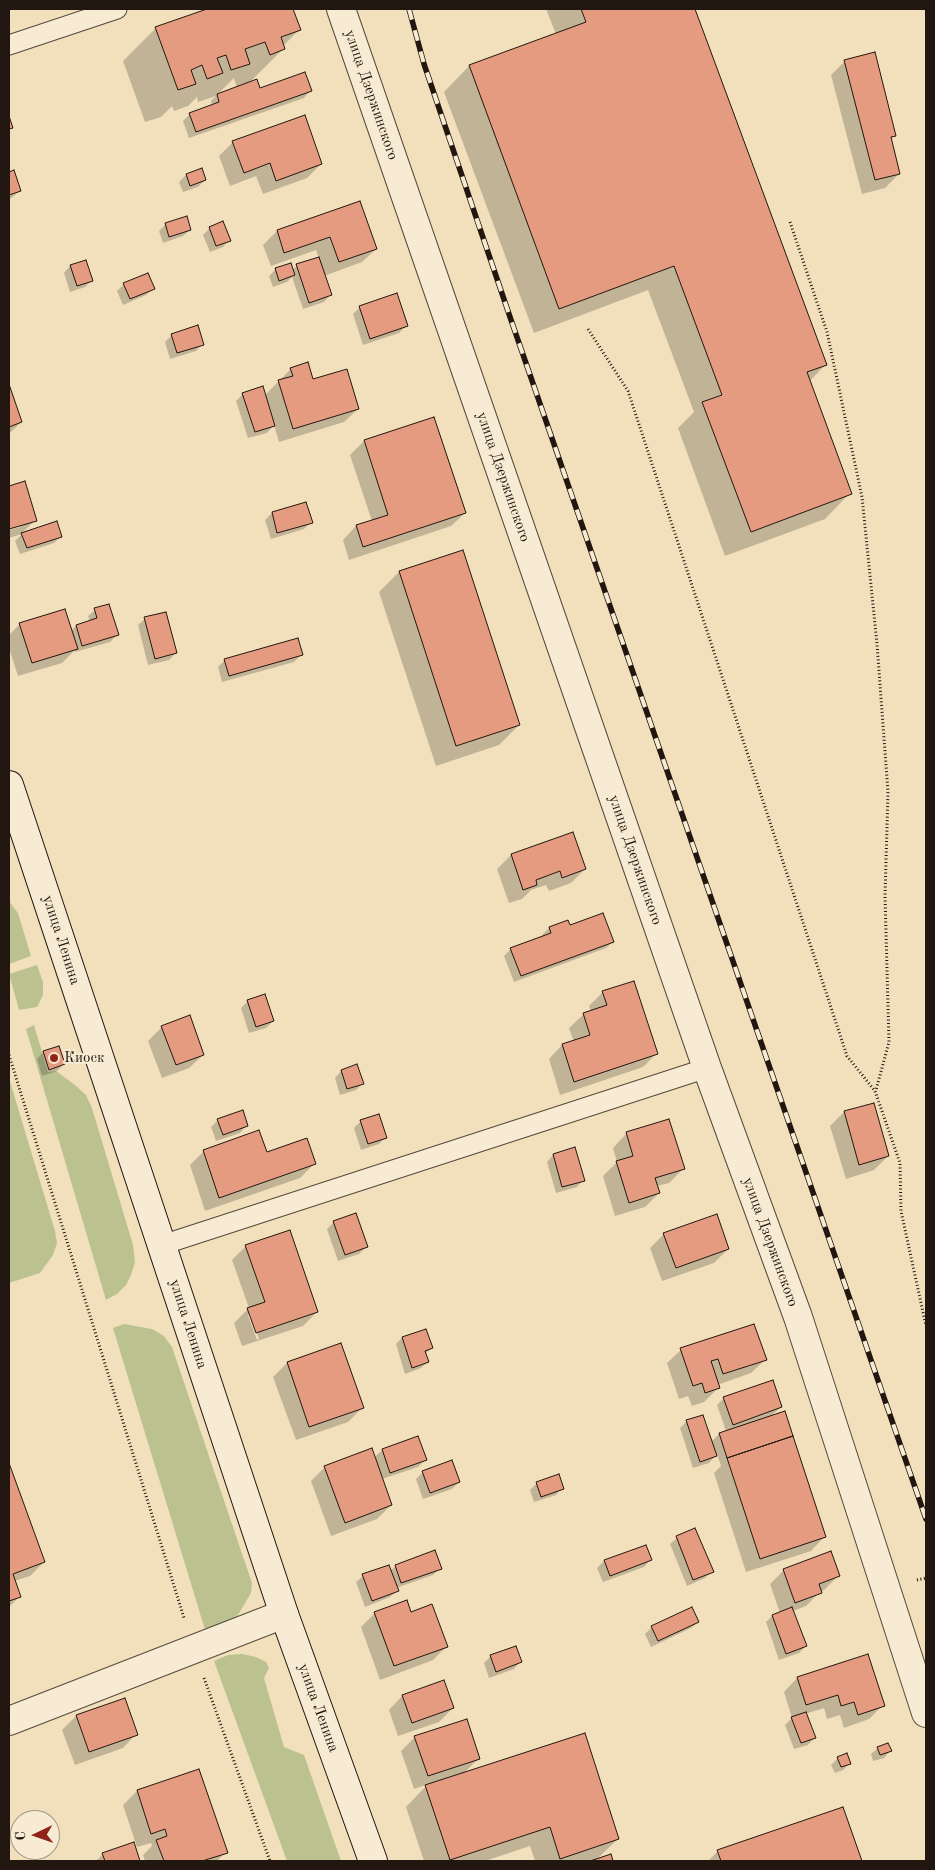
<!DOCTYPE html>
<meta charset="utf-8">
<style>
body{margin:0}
#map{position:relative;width:935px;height:1870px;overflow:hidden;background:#f2e0bc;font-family:"Old Standard TT",serif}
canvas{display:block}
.frame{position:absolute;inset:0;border:10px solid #221610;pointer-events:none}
.north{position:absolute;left:10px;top:1810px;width:50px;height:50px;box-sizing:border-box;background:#f7ebd3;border:1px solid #a29685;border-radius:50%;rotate:267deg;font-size:14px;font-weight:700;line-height:20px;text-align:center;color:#221610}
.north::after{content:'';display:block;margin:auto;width:18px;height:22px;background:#8f2418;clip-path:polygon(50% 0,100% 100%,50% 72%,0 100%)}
</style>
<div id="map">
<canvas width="935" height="1870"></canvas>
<div class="frame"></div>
<div class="north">С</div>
</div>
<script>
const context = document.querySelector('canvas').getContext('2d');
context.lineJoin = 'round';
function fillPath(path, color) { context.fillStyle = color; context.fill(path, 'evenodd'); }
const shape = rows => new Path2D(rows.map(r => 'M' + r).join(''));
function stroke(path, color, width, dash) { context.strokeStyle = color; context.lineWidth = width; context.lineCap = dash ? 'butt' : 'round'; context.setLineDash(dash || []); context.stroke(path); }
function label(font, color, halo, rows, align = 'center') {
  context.font = font + ' "Old Standard TT",serif'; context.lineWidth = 4; context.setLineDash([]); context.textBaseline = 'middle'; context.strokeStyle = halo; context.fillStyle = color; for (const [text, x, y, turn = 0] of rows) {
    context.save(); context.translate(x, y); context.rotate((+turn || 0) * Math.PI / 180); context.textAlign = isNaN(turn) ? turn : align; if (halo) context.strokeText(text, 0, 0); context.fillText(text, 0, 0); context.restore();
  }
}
const green = shape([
 [9,901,18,913,31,956,9,964],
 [37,965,43,982,43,995,37,1007,19,1010,9,974],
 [34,1025,48,1072,56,1071,75,1085,86,1095,92,1108,133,1245,135,1262,131,1275,126,1285,117,1294,106,1300,26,1029],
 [9,1078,55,1231,57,1243,53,1255,40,1273,9,1283],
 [124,1324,152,1329,164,1336,172,1347,252,1583,251,1593,238,1615,230,1623,206,1633,113,1328],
 [242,1654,256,1657,266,1662,269,1668,264,1678,284,1747,304,1755,341,1861,287,1861,214,1661,228,1655]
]);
const shadow = shape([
 [211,9,292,9,300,29,283,46,283,49,249,83,259,90,310,91,304,98,189,138,183,121,190,114,212,106,211,101,216,96,198,102,197,97,188,106,174,111,172,106,161,117,145,122,123,61,156,28],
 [234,78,237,88,217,95],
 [546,9,694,9,826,364,809,382,850,493,825,519,725,556,678,428,694,412,648,290,534,333,444,92,469,66,556,34],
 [845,61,895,135,890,140,899,174,885,188,862,194,831,75],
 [233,142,321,164,307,178,263,194,256,176,230,186,219,156],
 [202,170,205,180,198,187,183,192,179,182,186,175],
 [13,172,20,190,13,197,9,199,9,174],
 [360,202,376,249,362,262,324,276,330,295,324,302,303,309,292,277,287,282,273,287,269,276,276,269,292,270,297,266,319,258,316,250,271,266,263,245,277,231],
 [166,224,190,230,183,236,163,243,159,231],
 [210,228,229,240,223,247,210,252,203,235],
 [70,266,92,280,85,287,70,292,64,273],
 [124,284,153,289,146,295,123,305,117,291],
 [360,307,406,326,399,333,363,345,353,314],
 [172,335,202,344,196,351,170,359,165,342],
 [291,369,358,409,344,422,279,442,274,425,267,433,248,438,236,401,243,394,264,396],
 [9,388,21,422,9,434],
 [433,418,465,513,451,526,349,560,343,540,356,526,372,521,350,455,364,441],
 [24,482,35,520,21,534,56,523,61,536,54,543,20,554,15,541,22,534,9,538,9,530,20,527,20,524,9,528,9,487],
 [305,503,311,522,304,529,271,539,265,520,272,513],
 [399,572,519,725,499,745,436,766,379,592],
 [95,610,117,635,110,642,75,652,75,650,62,663,18,676,9,648,9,635,20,624,71,631,76,626,90,622,88,616],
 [145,619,176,653,169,660,148,665,138,625],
 [301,655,294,662,222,682,218,667,225,660],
 [511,855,585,869,571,883,549,891,546,885,531,890,522,899,509,903,497,869],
 [567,921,569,927,613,942,606,948,514,982,504,956,511,949,543,937,542,935,549,928],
 [603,992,657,1053,643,1067,560,1095,549,1059,562,1045,574,1042,569,1028,583,1015,591,1012,589,1006],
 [248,1001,273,1021,266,1028,249,1033,241,1008],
 [162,1027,203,1055,189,1068,162,1078,148,1041],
 [58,1047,64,1064,57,1071,42,1076,37,1059,43,1052],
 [341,1071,362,1084,356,1090,340,1095,335,1078],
 [873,1104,888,1156,874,1170,846,1179,830,1126,844,1112],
 [218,1120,246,1126,240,1133,216,1141,211,1127],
 [361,1121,386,1137,379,1144,361,1150,354,1128],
 [626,1134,683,1169,669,1183,657,1186,659,1193,645,1207,615,1216,603,1176,617,1162,613,1148],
 [204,1151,266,1154,314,1164,300,1178,205,1211,190,1165],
 [553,1155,583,1180,577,1187,556,1193,547,1162],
 [334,1222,366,1247,359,1254,338,1261,327,1229],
 [664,1234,728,1249,714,1263,662,1281,650,1248],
 [246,1246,317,1312,303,1326,242,1346,234,1323,249,1308,232,1260],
 [248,1315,251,1315,259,1339,257,1340],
 [402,1338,432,1348,425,1354,428,1362,421,1368,405,1374,396,1344],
 [340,1345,362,1408,348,1422,296,1440,273,1377,287,1363],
 [681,1350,765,1360,751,1373,717,1385,718,1388,704,1402,692,1406,688,1396,679,1399,667,1363],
 [724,1398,781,1407,771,1416,824,1537,811,1551,746,1572,714,1473,721,1466,717,1454,709,1463,693,1468,680,1428,687,1421,711,1442,719,1434,726,1431,717,1405],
 [382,1450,425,1460,418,1467,382,1479,391,1505,377,1519,331,1536,311,1481,325,1467,374,1458],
 [9,1467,44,1562,30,1576,14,1581,20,1596,9,1607],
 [423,1472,459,1482,452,1489,423,1499,416,1479],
 [537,1483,562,1488,556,1495,534,1502,530,1490],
 [695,1530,712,1571,705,1578,687,1586,670,1544,677,1538],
 [645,1546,650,1560,644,1567,603,1582,597,1568,604,1561],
 [396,1566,440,1568,433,1575,396,1588,397,1591,390,1597,365,1607,356,1582,363,1576,390,1571],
 [784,1570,838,1576,824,1590,820,1592,806,1606,793,1611,806,1646,799,1653,779,1660,766,1622,772,1616,780,1613,770,1584],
 [375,1613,410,1613,447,1646,433,1660,380,1680,361,1627],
 [698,1622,691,1628,651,1647,645,1634,652,1627],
 [515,1648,520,1662,514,1669,489,1678,484,1663,490,1657],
 [797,1678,883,1705,869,1719,844,1728,840,1715,827,1719,824,1708,805,1714,814,1738,808,1745,794,1749,785,1725,792,1718,784,1692],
 [402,1696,453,1708,439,1722,398,1736,389,1710],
 [124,1699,136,1734,123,1748,75,1765,62,1730,76,1716],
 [415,1737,478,1759,462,1775,618,1839,596,1860,610,1856,612,1861,535,1861,530,1846,485,1861,424,1861,406,1807,428,1784,414,1789,401,1751],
 [878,1748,890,1751,884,1758,873,1761,871,1754],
 [838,1758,850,1763,843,1770,835,1773,831,1765],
 [137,1791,226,1852,217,1861,145,1861,143,1855,152,1846,151,1843,137,1847,123,1805],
 [842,1808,860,1861,708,1861,718,1851],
 [133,1844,138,1861,96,1861,103,1854]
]);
const building = shape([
 [207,9,293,9,301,30,281,37,285,49,270,55,265,42,245,49,250,64,231,70,226,55,217,58,223,73,207,79,202,65,191,70,196,84,178,90,155,27,207,9],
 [581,9,695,9,827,365,807,372,852,494,751,532,702,402,722,395,674,266,559,309,469,65,586,22,581,9],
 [875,52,896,136,891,137,900,174,875,180,844,60,875,52],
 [305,72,312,91,196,132,189,113,219,102,217,94,257,79,260,88,305,72],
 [305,115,322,164,276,181,270,163,244,173,232,141,305,115],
 [9,116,13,128,9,129,9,116],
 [202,168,206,180,190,186,186,174,202,168],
 [14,170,21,191,9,195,9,172,14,170],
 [360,201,377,249,339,262,330,237,284,253,277,230,360,201],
 [187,216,191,230,169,237,165,223,187,216],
 [223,221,231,241,216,246,209,227,223,221],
 [319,257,332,295,309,303,296,264,319,257],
 [86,260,93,281,77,286,70,265,86,260],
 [291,263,295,275,279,281,275,268,291,263],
 [148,273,155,289,130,299,123,283,148,273],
 [397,293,408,326,370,339,359,306,397,293],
 [198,325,204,345,177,353,171,334,198,325],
 [308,362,313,379,347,369,359,409,293,429,278,380,293,376,290,368,308,362],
 [9,384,22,422,9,427,9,384],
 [263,386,275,426,255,432,242,393,263,386],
 [434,417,466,513,363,547,356,525,388,515,364,440,434,417],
 [25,481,37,521,9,529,9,486,25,481],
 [306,502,313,523,277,533,272,512,306,502],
 [57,521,62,537,27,548,21,533,57,521],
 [463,550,520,725,456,746,399,571,463,550],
 [109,604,119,635,82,646,76,625,97,618,94,608,109,604],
 [65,609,78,649,32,663,19,623,65,609],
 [166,612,177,653,155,659,144,617,166,612],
 [298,638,303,655,229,676,224,659,298,638],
 [573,832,586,869,562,878,560,871,536,880,537,885,523,890,511,854,573,832],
 [603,913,614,942,521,976,510,948,551,933,549,927,568,920,570,925,603,913],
 [634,981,658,1054,574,1082,562,1044,590,1035,583,1013,607,1005,602,991,634,981],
 [265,994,274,1021,256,1027,247,1000,265,994],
 [190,1015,204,1055,176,1065,161,1026,190,1015],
 [59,1046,65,1064,49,1070,43,1051,59,1046],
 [357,1064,364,1084,347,1089,341,1070,357,1064],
 [874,1103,889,1156,859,1165,844,1111,874,1103],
 [243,1110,248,1126,223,1135,217,1119,243,1110],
 [379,1114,387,1138,368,1144,360,1120,379,1114],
 [669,1119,685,1169,655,1178,660,1193,629,1203,616,1161,633,1156,626,1132,669,1119],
 [259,1130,267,1152,307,1138,316,1164,219,1198,203,1150,259,1130],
 [575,1147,585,1181,562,1187,553,1154,575,1147],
 [356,1213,368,1247,345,1255,333,1221,356,1213],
 [717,1214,729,1249,676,1268,663,1233,717,1214],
 [290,1230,318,1312,256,1333,247,1308,265,1302,245,1245,290,1230],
 [754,1324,767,1360,723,1374,718,1359,711,1361,720,1388,705,1393,702,1383,693,1386,680,1348,754,1324],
 [426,1329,433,1348,425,1351,429,1362,412,1368,402,1337,426,1329],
 [341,1343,364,1408,309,1427,287,1362,341,1343],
 [773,1380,782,1407,733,1425,723,1397,773,1380],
 [785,1411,793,1436,727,1458,719,1433,785,1411],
 [703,1415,717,1456,700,1462,686,1420,703,1415],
 [418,1436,427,1460,390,1473,382,1449,418,1436],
 [793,1436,826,1537,760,1559,727,1458,793,1436],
 [372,1448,392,1505,345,1523,324,1466,372,1448],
 [452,1460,460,1482,430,1493,422,1471,452,1460],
 [9,1463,45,1562,13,1574,21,1597,9,1601,9,1463],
 [559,1474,564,1489,541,1497,536,1482,559,1474],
 [695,1528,714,1572,693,1580,676,1536,695,1528],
 [646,1545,652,1560,610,1576,604,1560,646,1545],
 [435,1550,442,1569,401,1583,395,1565,435,1550],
 [831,1551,840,1576,819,1584,822,1593,795,1603,783,1569,831,1551],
 [389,1565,399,1591,372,1601,362,1574,389,1565],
 [407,1600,411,1612,432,1604,448,1647,394,1666,374,1612,407,1600],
 [692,1607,699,1622,658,1641,651,1626,692,1607],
 [792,1607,807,1646,786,1654,772,1615,792,1607],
 [516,1646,522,1662,496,1672,490,1655,516,1646],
 [868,1654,885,1706,858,1715,854,1702,841,1706,838,1695,806,1705,797,1677,868,1654],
 [444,1680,454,1708,412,1723,402,1695,444,1680],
 [125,1698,138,1735,89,1752,76,1715,125,1698],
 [806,1712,816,1738,801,1743,791,1717,806,1712],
 [467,1719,480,1759,428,1776,414,1736,467,1719],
 [585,1733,619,1839,560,1859,550,1827,450,1860,425,1785,585,1733],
 [888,1743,892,1751,880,1755,877,1747,888,1743],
 [847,1753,851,1764,841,1767,837,1757,847,1753],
 [199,1769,228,1853,202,1861,164,1861,156,1840,167,1836,165,1829,151,1834,137,1790,199,1769],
 [843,1807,862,1861,721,1861,717,1850,843,1807],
 [134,1842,140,1861,105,1861,102,1853,134,1842],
 [611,1854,613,1861,590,1861,611,1854]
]);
const path = shape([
 [790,222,827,332,862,497,877,644,888,792,885,896,889,1042,876,1090],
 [588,329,628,391,847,1056,875,1091,900,1163,901,1211,926,1326],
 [9,1055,184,1618],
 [917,1580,926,1578],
 [204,1678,270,1861]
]);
const service = shape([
 [9,45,117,9],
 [162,1245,707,1068]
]);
const minor = shape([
 [341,9,707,1068,798,1317,926,1713],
 [9,1721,284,1614]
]);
const secondary = shape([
 [9,785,284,1614,373,1861]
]);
const rail = shape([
 [409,9,424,64,510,317,926,1519]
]);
const markers = [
 [54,1058,5,"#8f2418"]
];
const streetNames = [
 ["улица Дзержинского",371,95,71],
 ["улица Дзержинского",503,477,71],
 ["улица Дзержинского",635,860,71],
 ["улица Ленина",61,940,72],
 ["улица Дзержинского",770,1242,70],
 ["улица Ленина",188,1324,72],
 ["улица Ленина",318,1708,70]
];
const poiNames = [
 ["Киоск",64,1058]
];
fillPath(green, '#bbc290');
fillPath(shadow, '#0003');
fillPath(building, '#e59b80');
stroke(building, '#221610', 1);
stroke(service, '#56483b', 21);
stroke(minor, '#56483b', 30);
stroke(secondary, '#221610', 30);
stroke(path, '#221610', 3, [1, 2.5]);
stroke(service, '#f7ebd3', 19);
stroke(minor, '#f7ebd3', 28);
stroke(secondary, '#f7ebd3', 28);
stroke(rail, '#221610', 5.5);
stroke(rail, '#f7ebd3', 4, [11]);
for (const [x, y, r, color] of markers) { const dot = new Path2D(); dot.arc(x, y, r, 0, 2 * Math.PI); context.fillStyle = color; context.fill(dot); stroke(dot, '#f7ebd3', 2); }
label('15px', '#221610', '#f7ebd3', streetNames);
label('15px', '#221610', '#f7ebd3', poiNames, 'left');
</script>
